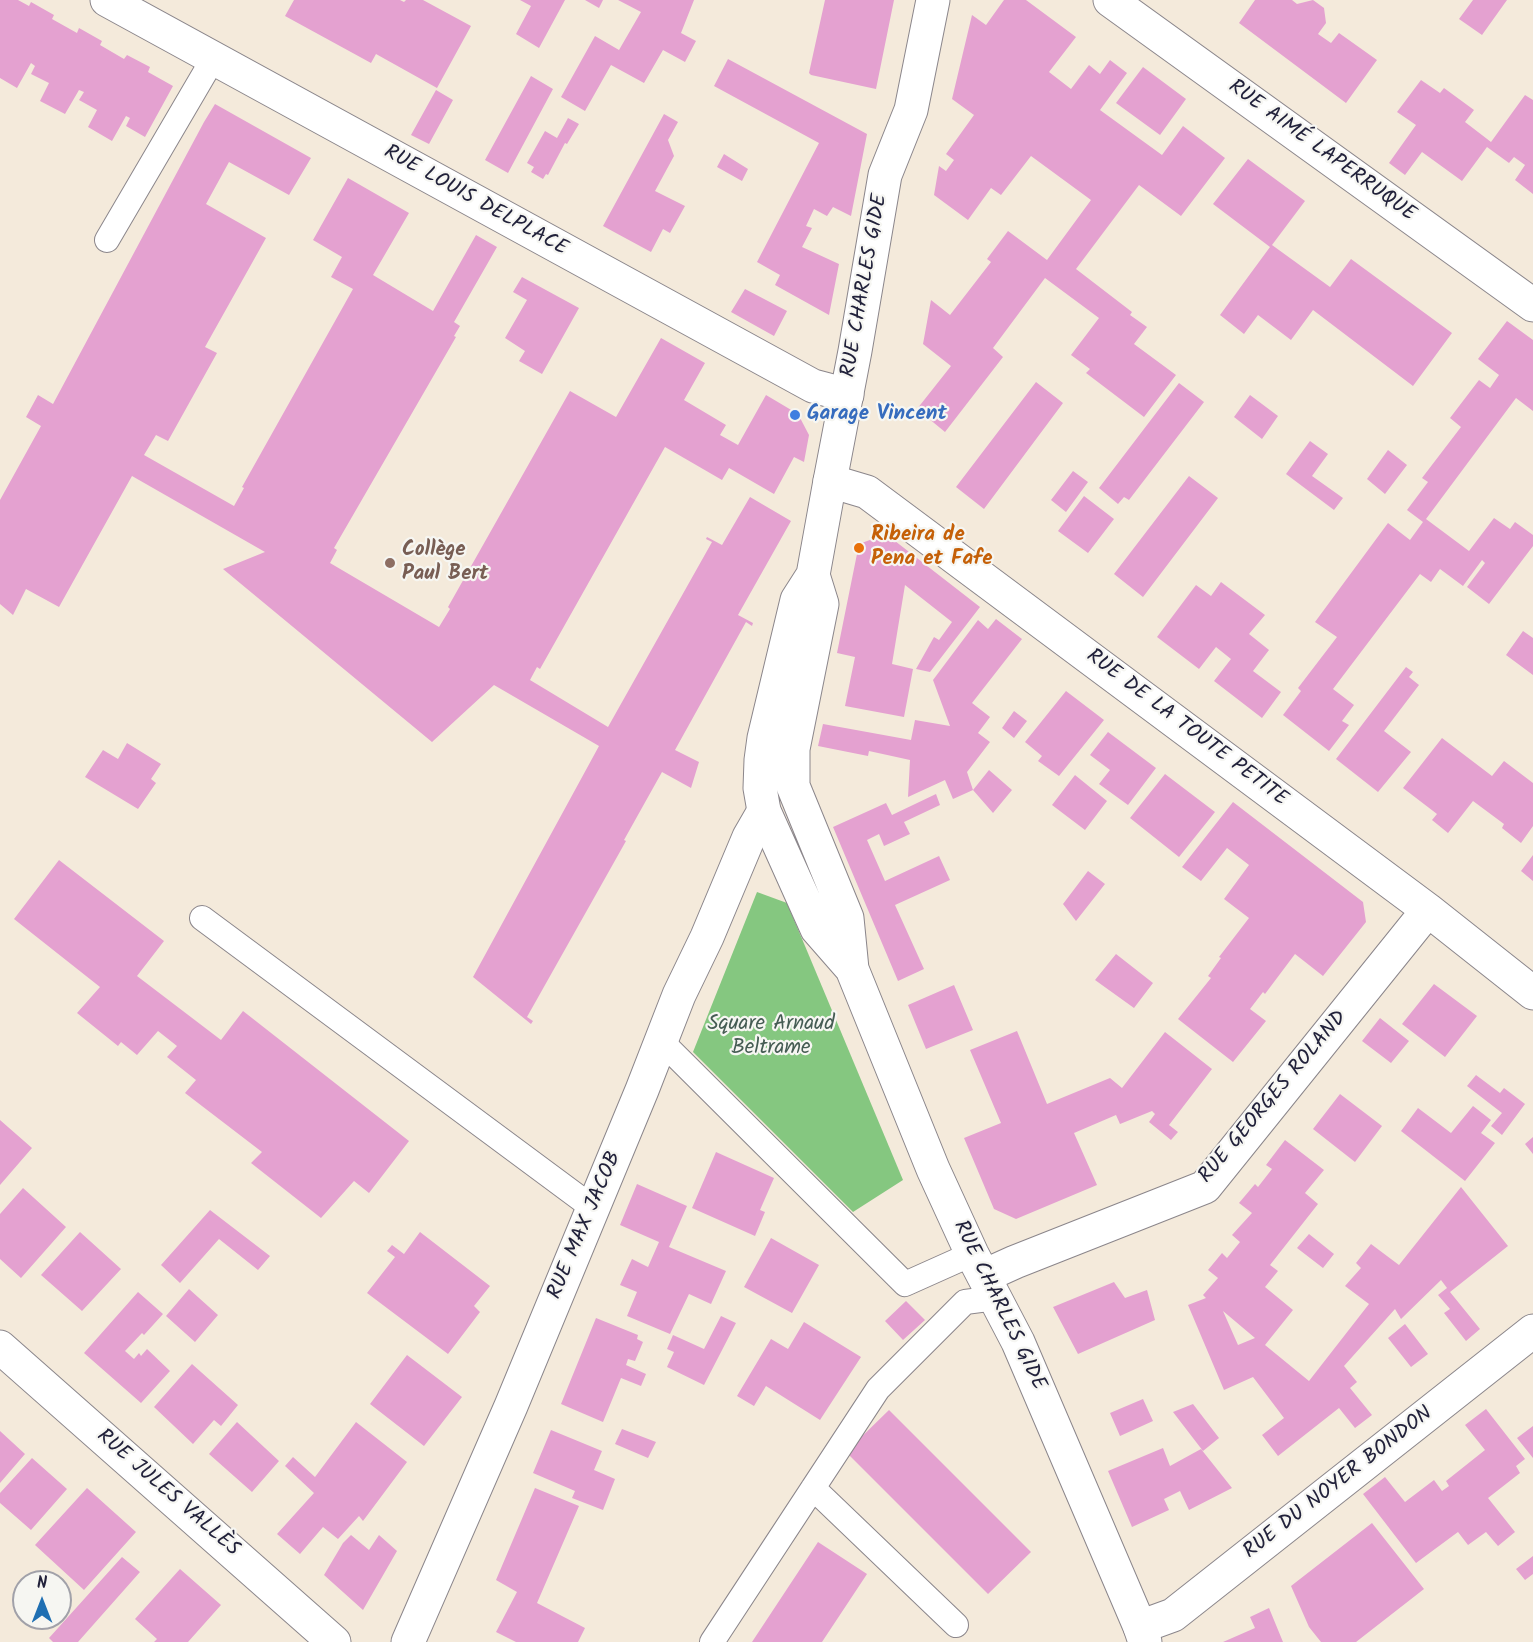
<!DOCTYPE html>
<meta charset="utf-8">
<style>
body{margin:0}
#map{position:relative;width:1533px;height:1642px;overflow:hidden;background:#f4eadb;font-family:Kalam,sans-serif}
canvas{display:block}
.north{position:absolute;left:12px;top:1570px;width:60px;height:60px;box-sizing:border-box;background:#f6f6f2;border:2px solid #a1a1a9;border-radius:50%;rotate:0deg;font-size:16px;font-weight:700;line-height:24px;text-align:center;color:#22223b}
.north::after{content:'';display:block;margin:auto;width:21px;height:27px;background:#1f6fb2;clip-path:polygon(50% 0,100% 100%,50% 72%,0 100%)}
</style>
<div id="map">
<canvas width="1533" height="1642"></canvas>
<div class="north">N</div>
</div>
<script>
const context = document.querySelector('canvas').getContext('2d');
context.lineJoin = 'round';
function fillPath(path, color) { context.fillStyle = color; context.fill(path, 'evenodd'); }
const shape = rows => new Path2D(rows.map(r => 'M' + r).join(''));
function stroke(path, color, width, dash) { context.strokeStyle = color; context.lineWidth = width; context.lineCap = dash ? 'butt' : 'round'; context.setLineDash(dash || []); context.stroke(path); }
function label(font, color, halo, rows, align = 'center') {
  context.font = font + ' Kalam,sans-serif'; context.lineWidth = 4.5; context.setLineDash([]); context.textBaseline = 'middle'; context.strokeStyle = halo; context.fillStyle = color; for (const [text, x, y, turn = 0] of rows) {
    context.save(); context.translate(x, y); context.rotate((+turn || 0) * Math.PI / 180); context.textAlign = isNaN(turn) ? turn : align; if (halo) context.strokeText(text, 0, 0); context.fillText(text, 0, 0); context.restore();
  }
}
const green = shape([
 [757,892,787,903,903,1180,853,1212,693,1052]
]);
const building = shape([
 [0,0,18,0,29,6,31,2,54,15,52,19,77,33,79,28,102,41,100,45,124,59,127,55,150,67,148,72,173,86,145,137,126,126,130,118,126,116,112,141,88,127,97,110,79,100,84,92,79,90,65,114,40,101,49,83,31,74,35,66,31,63,17,88,0,78],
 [294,0,400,0,404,2,406,0,423,0,471,26,437,88,376,54,371,63,285,16],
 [520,0,565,0,539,48,516,34,531,6],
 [585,0,603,0,599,8],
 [618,0,694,0,681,33,696,41,685,62,663,50,644,83,611,65,585,111,561,97,595,36,619,50,641,12],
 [825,0,894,0,876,89,811,75,809,73],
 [1004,0,1026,0,1076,37,1049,72,1071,89,1089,65,1100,74,1110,60,1127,73,1100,110,1162,155,1183,126,1225,158,1181,216,1139,185,1076,269,1132,312,1130,315,1147,327,1134,344,1176,375,1144,417,1086,373,1090,369,1071,355,1099,318,1045,278,993,348,1003,357,945,432,917,409,951,366,923,344,931,300,950,315,991,262,987,259,1008,231,1047,260,1091,200,1031,156,1001,195,991,188,968,220,934,195,939,166,946,171,954,160,946,154,974,115,952,99,972,15,986,25],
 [1255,0,1292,0,1297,4,1313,0,1324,8,1326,23,1318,34,1331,43,1339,33,1377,60,1346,103,1239,23],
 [1473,0,1507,0,1482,35,1459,19],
 [728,59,867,134,851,216,833,207,827,216,814,209,806,226,812,228,802,247,839,264,829,315,775,285,780,275,757,262,819,143,714,86],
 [1143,67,1186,99,1160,135,1116,103],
 [531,76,553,89,508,173,485,160],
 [1421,80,1440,93,1444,88,1474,110,1465,122,1491,142,1525,95,1533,100,1533,194,1515,180,1525,165,1514,157,1509,163,1487,147,1462,181,1422,152,1405,175,1389,163,1416,125,1397,112],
 [436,90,453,100,429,144,411,135],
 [215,104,311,158,289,195,229,162,206,204,266,238,205,347,217,353,168,441,156,435,144,455,234,506,244,488,242,487,353,289,331,277,342,257,313,240,348,178,409,213,373,275,433,311,476,235,497,247,454,322,460,326,454,336,456,337,334,548,337,550,330,563,439,627,450,609,448,607,570,391,616,417,661,338,705,363,684,400,726,425,720,435,738,445,766,395,798,414,809,435,804,462,794,457,774,494,729,468,722,480,665,447,540,669,537,667,530,680,608,727,712,542,706,539,707,537,722,545,750,497,791,521,738,615,753,623,752,626,746,622,675,750,699,762,691,788,662,772,624,840,626,841,527,1017,533,1021,531,1024,473,977,599,746,494,685,432,742,223,569,265,552,132,476,59,607,26,589,13,615,0,604,0,500,41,426,26,417,38,395,53,404,204,122],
 [664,114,678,122,668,140,674,156,655,191,685,206,670,233,663,229,651,252,603,226],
 [568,118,579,124,567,144,565,143,548,175,546,174,543,179,531,172,534,167,527,163,545,131,557,138],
 [724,154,748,169,742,181,717,167],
 [1248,159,1305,201,1272,245,1330,287,1351,259,1452,333,1413,386,1313,310,1291,340,1258,315,1244,334,1220,315,1270,247,1213,204],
 [522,277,579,308,542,374,519,361,525,351,505,338,527,300,513,292],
 [745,289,787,311,774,336,731,312],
 [1507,321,1533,340,1533,411,1516,398,1426,519,1469,551,1494,518,1510,529,1515,522,1533,535,1533,546,1489,604,1467,587,1485,563,1482,560,1463,586,1440,569,1431,582,1420,574,1333,689,1354,705,1342,721,1349,725,1329,751,1283,715,1301,691,1298,688,1337,637,1315,622,1388,523,1410,540,1423,522,1407,510,1428,482,1422,478,1461,427,1450,418,1479,380,1490,388,1499,375,1478,359],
 [1036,382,1063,403,984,509,956,487],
 [1179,383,1204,402,1129,500,1124,497,1118,504,1099,488],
 [1250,395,1278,416,1262,439,1234,417],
 [1310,441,1328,454,1312,476,1343,498,1334,510,1286,474],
 [1388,450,1407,465,1385,494,1367,479],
 [1073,471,1088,482,1066,512,1051,500],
 [1189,476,1218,498,1143,597,1114,574],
 [1084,496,1114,519,1088,553,1058,531],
 [886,534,980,607,930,672,916,669,934,637,939,640,952,622,905,585,892,664,913,669,904,717,845,706,855,657,837,653,859,544],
 [1221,582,1265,615,1249,634,1269,650,1253,671,1281,692,1262,718,1214,681,1231,659,1216,647,1199,669,1157,637,1196,585,1211,596],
 [996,619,1022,639,972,703,990,717,978,733,990,742,967,772,973,790,953,799,945,780,908,797,910,760,869,751,868,756,818,746,823,724,911,740,915,720,950,726,933,680,978,620,988,629],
 [1523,631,1533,638,1533,675,1506,655],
 [1406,667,1413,672,1409,677,1419,685,1384,731,1411,752,1378,792,1336,759],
 [1066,691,1104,720,1059,776,1038,761,1042,756,1025,742],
 [1014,711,1027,721,1014,738,1002,728],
 [1108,732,1156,768,1128,805,1099,784,1110,770,1090,755],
 [1442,738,1492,776,1504,761,1533,783,1533,826,1521,843,1502,828,1504,824,1473,801,1448,833,1432,820,1437,814,1403,788],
 [127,743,161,764,151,779,156,783,138,809,85,777,103,750,118,759],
 [989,770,1012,790,993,813,973,790],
 [1165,774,1215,812,1179,857,1130,818],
 [1075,775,1107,801,1085,830,1052,805],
 [936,794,940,805,904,822,910,834,884,846,879,834,867,840,885,881,939,856,950,880,895,905,924,969,898,981,833,827,886,803,892,815],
 [1233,802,1363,902,1366,922,1323,976,1295,954,1265,994,1263,992,1250,1009,1266,1021,1233,1062,1178,1019,1211,978,1208,976,1221,958,1219,957,1249,918,1224,899,1249,865,1227,848,1201,881,1182,867],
 [1533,855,1533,881,1521,871],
 [59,860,164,941,137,976,221,1040,243,1011,409,1141,369,1193,354,1181,321,1218,251,1163,262,1152,185,1093,196,1080,167,1057,177,1046,158,1031,137,1055,121,1042,118,1046,77,1013,100,987,14,919],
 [1088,871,1105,884,1076,921,1063,904],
 [1116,954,1153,983,1134,1008,1095,980],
 [1434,984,1477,1016,1445,1057,1402,1024],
 [954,985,973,1030,926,1049,908,1005],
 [1380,1018,1409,1041,1391,1063,1362,1041],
 [1017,1031,1047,1104,1110,1078,1122,1088,1165,1032,1212,1069,1169,1125,1178,1132,1171,1140,1149,1122,1155,1114,1152,1111,1120,1124,1116,1115,1074,1133,1097,1185,1016,1219,994,1209,964,1138,1001,1123,970,1050],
 [1476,1075,1500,1093,1504,1088,1525,1104,1502,1135,1491,1126,1502,1113,1467,1086],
 [1340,1094,1382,1126,1355,1162,1313,1129],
 [1473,1106,1491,1120,1481,1133,1495,1143,1465,1181,1401,1131,1418,1108,1451,1133],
 [0,1120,32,1148,0,1185],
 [1533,1137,1533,1154,1525,1144],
 [1285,1140,1324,1170,1305,1193,1318,1204,1270,1265,1278,1271,1265,1287,1293,1310,1265,1345,1309,1381,1369,1304,1345,1286,1361,1268,1356,1263,1371,1244,1399,1265,1461,1187,1508,1246,1450,1292,1480,1329,1466,1341,1444,1313,1450,1309,1438,1295,1447,1288,1441,1280,1401,1319,1395,1309,1344,1366,1357,1382,1350,1388,1372,1415,1355,1428,1339,1408,1278,1456,1262,1435,1284,1418,1253,1377,1224,1390,1188,1305,1206,1298,1203,1295,1218,1278,1208,1270,1222,1253,1227,1258,1240,1242,1232,1235,1252,1213,1239,1203,1255,1184,1258,1187,1272,1169,1266,1165],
 [1223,1311,1255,1338,1238,1345],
 [716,1152,774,1178,760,1210,765,1212,755,1236,692,1208],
 [637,1184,687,1206,669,1247,726,1271,711,1304,689,1294,670,1334,627,1316,637,1292,620,1285,632,1259,648,1267,659,1242,620,1225],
 [23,1188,66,1227,21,1278,0,1259,0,1214],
 [210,1210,270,1256,258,1270,219,1239,180,1283,161,1265],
 [80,1232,121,1269,82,1311,41,1275],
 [420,1232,490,1286,474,1306,480,1312,448,1354,367,1293,395,1257,387,1251,392,1245,404,1254],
 [1309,1234,1334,1254,1323,1268,1297,1248],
 [771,1238,819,1265,792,1313,744,1287],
 [1114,1282,1125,1298,1147,1290,1155,1320,1078,1354,1053,1307],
 [189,1289,218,1315,195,1342,166,1316],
 [138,1292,163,1314,144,1335,142,1333,125,1351,134,1359,139,1353,141,1356,147,1349,170,1371,141,1403,84,1353],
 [906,1301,925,1320,903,1340,885,1321],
 [721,1316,736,1323,704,1385,667,1367,674,1352,667,1349,673,1335,704,1349],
 [596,1318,638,1335,637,1339,643,1342,635,1361,628,1359,626,1365,646,1374,641,1386,621,1378,603,1422,561,1404],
 [804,1322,861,1357,820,1420,766,1386,754,1406,737,1396,771,1339,788,1349],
 [1405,1324,1428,1354,1411,1367,1388,1338],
 [407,1355,462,1397,424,1446,370,1404],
 [192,1364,238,1405,221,1426,214,1420,193,1444,154,1407],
 [1143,1399,1153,1421,1120,1436,1110,1413],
 [1193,1404,1219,1438,1203,1451,1173,1412],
 [1486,1409,1525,1459,1516,1466,1520,1473,1488,1498,1515,1532,1498,1546,1486,1532,1468,1545,1458,1532,1416,1563,1363,1494,1385,1477,1405,1502,1434,1480,1442,1491,1449,1486,1446,1481,1485,1450,1465,1425],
 [889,1410,1031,1552,988,1594,846,1452],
 [237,1422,279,1461,252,1492,209,1454],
 [356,1422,407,1462,363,1521,359,1516,338,1539,323,1527,300,1554,277,1534,314,1493,285,1466,293,1457,315,1477],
 [1533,1426,1533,1458,1517,1438],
 [622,1429,656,1442,648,1458,615,1444],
 [551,1430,602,1451,594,1470,615,1479,603,1510,572,1498,575,1491,533,1473],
 [0,1431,25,1454,0,1483],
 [1163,1448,1170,1466,1201,1449,1232,1488,1189,1510,1180,1491,1164,1499,1169,1510,1132,1527,1108,1471],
 [32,1458,67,1489,31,1530,0,1503,0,1493],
 [87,1488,136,1532,84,1590,35,1545],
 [535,1488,579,1506,537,1603,585,1628,578,1642,516,1642,496,1632,517,1592,496,1580],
 [1372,1523,1424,1589,1356,1642,1321,1642,1309,1627,1291,1586],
 [351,1535,369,1550,379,1535,397,1551,363,1610,324,1575,343,1543],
 [818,1542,867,1574,822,1642,752,1642],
 [1533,1556,1533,1574,1525,1580,1516,1569],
 [122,1557,140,1572,78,1642,53,1642,49,1638],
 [180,1569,221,1605,188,1642,154,1642,157,1639,135,1619],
 [1269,1608,1283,1642,1223,1642,1255,1628,1250,1617]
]);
const service = shape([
 [107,240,213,59],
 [202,918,593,1208],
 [660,1040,905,1284,972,1254],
 [813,1488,956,1625],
 [712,1642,878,1389,965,1302,996,1298]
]);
const minor = shape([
 [107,0,813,386,847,395],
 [1110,0,1533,305],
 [830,481,867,492,1428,910,1533,993],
 [984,1276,1015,1262,1205,1187,1428,910],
 [0,1347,334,1642],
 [1140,1627,1173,1615,1533,1331],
 [408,1642,511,1406,642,1090,679,995,707,937,749,837,764,811]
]);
const tertiary = shape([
 [813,575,822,604,793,749,793,786,847,918,852,969,933,1169,972,1254,1018,1342,1140,1627,1145,1642],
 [852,969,817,929,764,811,760,788,761,760,764,738,797,600,813,575,830,481,855,351,885,175,911,110,933,0]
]);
const markers = [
 [795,415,6,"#3f7fe0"],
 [859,548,6,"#e8710a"],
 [390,563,6,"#8d6e63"]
];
const streetNames = [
 ["RUE AIMÉ LAPERRUQUE",1321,152,36],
 ["RUE LOUIS DELPLACE",475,202,29],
 ["RUE CHARLES GIDE",866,286,-80],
 ["RUE DE LA TOUTE PETITE",1186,729,37],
 ["RUE GEORGES ROLAND",1274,1098,-50],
 ["RUE MAX JACOB",586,1226,-67],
 ["RUE CHARLES GIDE",998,1306,64],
 ["RUE DU NOYER BONDON",1339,1484,-38],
 ["RUE JULES VALLÈS",167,1494,41]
];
const shopNames = [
 ["Garage Vincent",807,415]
];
const foodNames = [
 ["Ribeira de",871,536],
 ["Pena et Fafe",871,560]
];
const educationNames = [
 ["Collège",402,551],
 ["Paul Bert",402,575]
];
const parkNames = [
 ["Square Arnaud",771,1025],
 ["Beltrame",771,1049]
];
fillPath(green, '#85c780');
fillPath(building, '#e4a1d0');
stroke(service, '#8b868b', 26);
stroke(minor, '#8b868b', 35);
stroke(tertiary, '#8b868b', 35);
stroke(service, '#fff', 24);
stroke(minor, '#fff', 33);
stroke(tertiary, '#fff', 33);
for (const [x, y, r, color] of markers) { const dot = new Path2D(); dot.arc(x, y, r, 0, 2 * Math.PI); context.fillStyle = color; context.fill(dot); stroke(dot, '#f6f6f2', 2); }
label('21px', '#22223b', '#f6f6f2', streetNames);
label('bold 21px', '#366cbe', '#f6f6f2', shopNames, 'left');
label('bold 21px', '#c56008', '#f6f6f2', foodNames, 'left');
label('bold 21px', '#785e54', '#f6f6f2', educationNames, 'left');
label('21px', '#455c53', '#f6f6f2', parkNames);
</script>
